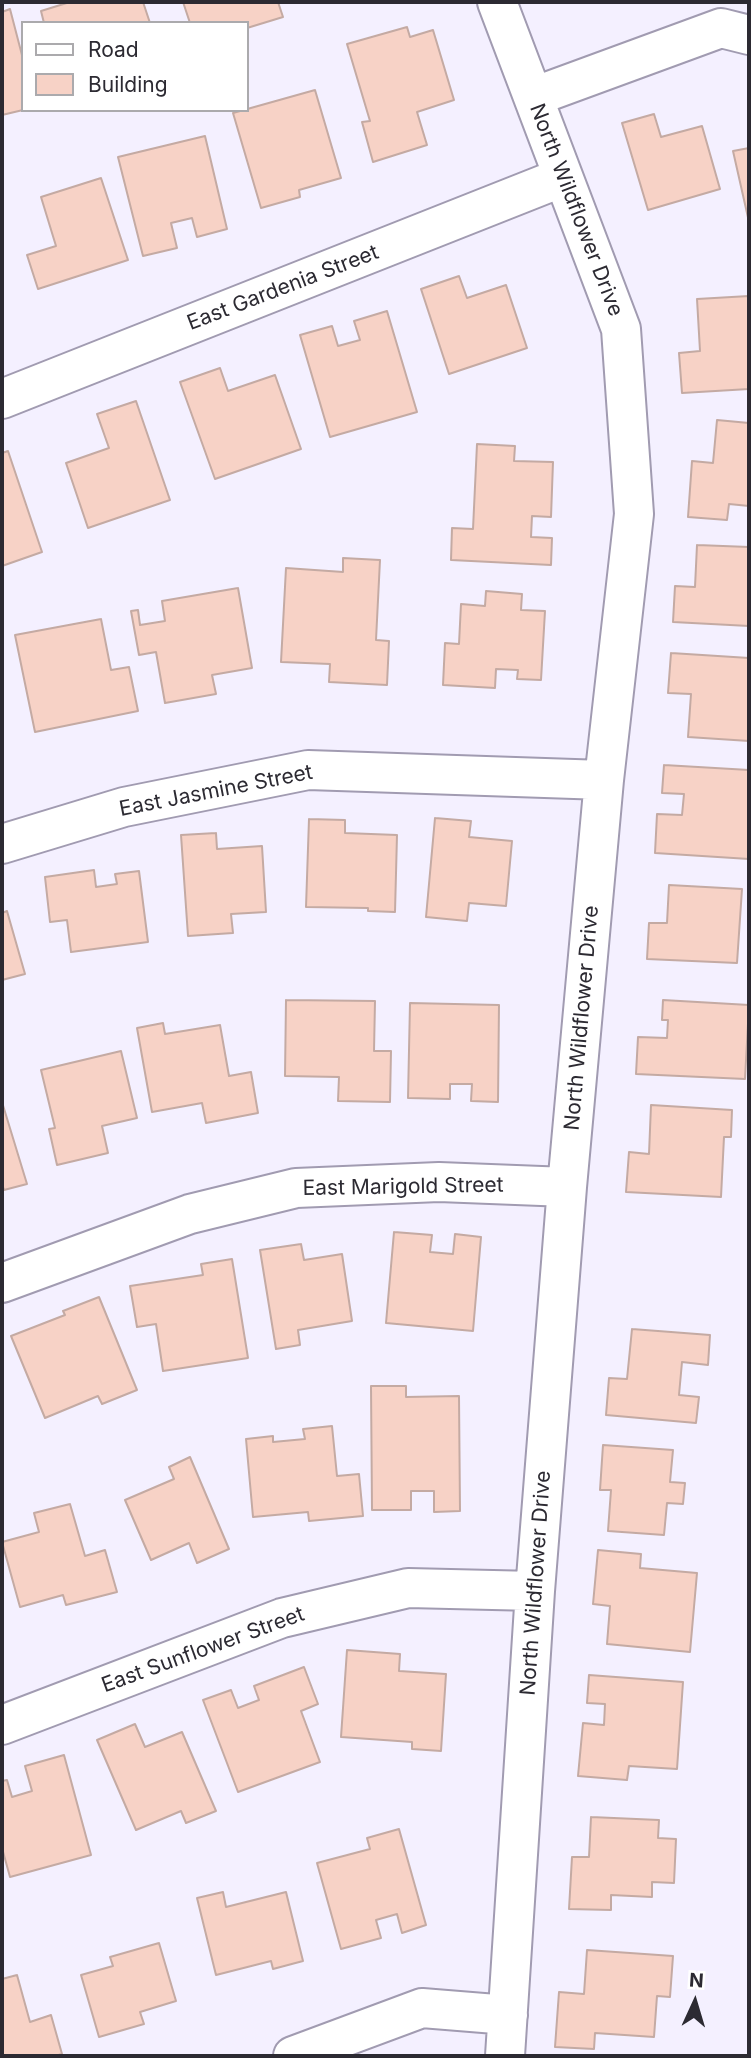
<!DOCTYPE html>
<style>
body{margin:0}
#map{position:relative;width:751px;height:2058px;overflow:hidden;background:#f4f0ff;font-family:Inter,sans-serif}
canvas{display:block}
.frame{position:absolute;inset:0;border:4px solid #2c2a32;pointer-events:none}
.legend{position:absolute;left:21px;top:21px;width:228px;height:91px;box-sizing:border-box;background:#fff;border:2px solid #abaaad;margin:0;padding:9px 12px;list-style:none;font-size:21px;color:#2c2a32}
.legend li{display:flex;align-items:center;gap:14px;height:35px}
.legend b{width:35px;border:2px solid #abaaad}
.north{position:absolute;left:660px;top:1967px;width:70px;height:70px;-webkit-text-stroke:5px #fff;paint-order:stroke;rotate:4deg;font-size:19px;font-weight:700;line-height:28px;text-align:center;color:#2c2a32}
.north::after{content:'';display:block;margin:auto;width:24px;height:32px;background:#2c2a32;clip-path:polygon(50% 0,100% 100%,50% 72%,0 100%)}
</style>
<div id="map">
<canvas width="751" height="2058"></canvas>
<div class="frame"></div>
<ul class="legend">
<li><b style="height:9px;background:#fff"></b>Road</li>
<li><b style="height:19px;background:#f7d2c6"></b>Building</li>
</ul>
<div class="north">N</div>
</div>
<script>
const context = document.querySelector('canvas').getContext('2d');
context.lineJoin = 'round';
function fillPath(path, color) { context.fillStyle = color; context.fill(path, 'evenodd'); }
const shape = rows => new Path2D(rows.map(r => 'M' + r).join(''));
function stroke(path, color, width, dash) { context.strokeStyle = color; context.lineWidth = width; context.lineCap = dash ? 'butt' : 'round'; context.setLineDash(dash || []); context.stroke(path); }
function label(font, color, halo, rows, align = 'center') {
  context.font = font + ' Inter,sans-serif'; context.lineWidth = 5; context.setLineDash([]); context.textBaseline = 'middle'; context.strokeStyle = halo; context.fillStyle = color; for (const [text, x, y, turn = 0] of rows) {
    context.save(); context.translate(x, y); context.rotate((+turn || 0) * Math.PI / 180); context.textAlign = isNaN(turn) ? turn : align; if (halo) context.strokeText(text, 0, 0); context.fillText(text, 0, 0); context.restore();
  }
}
const building = shape([
 [70,2,143,2,150,23,44,23,41,11,70,2],
 [183,2,278,2,283,17,247,28,247,23,190,23,183,2],
 [10,9,23,59,23,110,2,115,2,12,10,9],
 [407,27,410,37,433,30,454,100,417,112,427,145,373,162,362,122,370,121,347,44,407,27],
 [315,90,341,178,299,190,300,197,261,208,233,113,315,90],
 [654,114,661,137,702,126,720,189,648,210,622,123,654,114],
 [205,136,227,229,197,237,192,218,171,223,177,248,143,256,118,157,205,136],
 [749,148,749,222,733,151,749,148],
 [101,178,128,260,38,289,27,255,56,246,41,197,101,178],
 [459,276,467,298,506,285,527,348,449,374,421,289,459,276],
 [749,296,749,389,682,393,679,353,700,351,697,299,749,296],
 [387,311,417,412,330,437,300,335,332,326,338,346,360,340,354,321,387,311],
 [220,368,228,391,275,375,301,449,215,479,180,382,220,368],
 [136,401,170,500,88,528,66,463,109,448,97,414,136,401],
 [717,420,749,423,749,506,729,504,727,520,688,517,692,461,713,463,717,420],
 [477,444,515,446,514,461,553,462,551,517,532,516,531,537,552,538,551,565,451,560,452,528,473,529,477,444],
 [8,451,42,552,2,566,2,453,8,451],
 [697,545,749,547,749,626,673,622,675,586,695,587,697,545],
 [343,558,380,560,376,640,389,641,387,685,329,682,330,664,281,662,286,568,343,572,343,558],
 [238,588,252,668,212,675,216,694,165,703,156,652,139,655,131,611,138,610,140,625,165,621,162,601,238,588],
 [486,591,522,594,521,610,545,611,541,680,517,679,518,670,496,669,495,688,443,685,445,643,459,644,461,604,485,606,486,591],
 [101,619,111,670,129,667,138,711,35,732,15,635,101,619],
 [671,653,749,658,749,741,688,737,691,694,668,693,671,653],
 [664,765,749,770,749,859,655,853,657,814,682,815,684,794,662,793,664,765],
 [435,818,471,821,469,837,512,841,506,906,469,903,467,921,426,917,435,818],
 [309,819,345,820,345,833,397,835,395,912,368,911,368,908,306,907,309,819],
 [216,833,217,849,262,846,266,912,231,914,233,933,188,936,181,835,216,833],
 [94,870,96,887,117,884,115,874,139,871,148,942,71,952,67,920,50,922,45,877,94,870],
 [669,885,742,889,737,963,647,959,649,923,667,923,669,885],
 [7,911,25,974,2,980,2,913,7,911],
 [286,1000,375,1001,374,1051,391,1051,390,1102,338,1101,339,1077,285,1076,286,1000],
 [663,1000,749,1005,745,1079,636,1074,638,1037,667,1038,668,1020,662,1020,663,1000],
 [410,1003,499,1005,498,1102,471,1101,472,1084,450,1084,450,1099,408,1098,410,1003],
 [163,1023,165,1034,220,1025,229,1076,251,1072,258,1113,206,1123,202,1103,152,1112,137,1028,163,1023],
 [121,1051,137,1118,102,1126,108,1153,57,1165,49,1129,55,1128,41,1070,121,1051],
 [2,1102,27,1184,4,1190,2,1184,2,1102],
 [651,1105,732,1110,731,1137,724,1137,721,1197,626,1192,629,1152,649,1154,651,1105],
 [394,1232,432,1235,430,1252,453,1254,455,1234,481,1237,473,1331,386,1323,394,1232],
 [301,1244,304,1260,342,1254,352,1321,298,1330,300,1345,276,1349,260,1250,301,1244],
 [232,1259,248,1358,163,1371,156,1324,137,1327,130,1286,203,1275,201,1264,232,1259],
 [99,1297,137,1390,102,1404,98,1396,45,1418,11,1336,65,1315,63,1311,99,1297],
 [632,1329,710,1335,708,1365,682,1362,679,1395,699,1397,696,1423,606,1415,609,1378,627,1379,632,1329],
 [371,1386,406,1386,406,1397,459,1396,460,1511,434,1512,434,1491,411,1491,411,1510,372,1510,371,1386],
 [332,1426,337,1476,359,1474,363,1516,309,1521,308,1512,253,1517,246,1439,273,1436,273,1442,305,1439,303,1429,332,1426],
 [603,1445,673,1450,670,1482,685,1483,683,1504,667,1503,664,1535,608,1531,611,1490,600,1490,603,1445],
 [190,1457,229,1549,197,1563,189,1543,151,1560,125,1500,174,1479,169,1467,190,1457],
 [70,1504,85,1556,105,1550,117,1592,66,1605,63,1595,20,1607,2,1542,39,1532,34,1513,70,1504],
 [598,1550,641,1554,640,1568,697,1573,690,1652,607,1644,610,1606,593,1604,598,1550],
 [347,1650,400,1654,399,1671,446,1674,441,1751,412,1749,412,1742,341,1737,347,1650],
 [304,1667,318,1704,301,1711,320,1762,238,1792,203,1700,231,1690,238,1708,259,1700,254,1686,304,1667],
 [589,1675,683,1682,677,1769,629,1766,627,1780,578,1776,583,1723,604,1725,605,1704,587,1703,589,1675],
 [135,1724,145,1747,182,1732,216,1811,186,1823,181,1811,136,1830,97,1740,135,1724],
 [64,1755,91,1855,10,1877,2,1848,2,1781,7,1780,12,1797,32,1791,25,1766,64,1755],
 [591,1817,659,1820,658,1838,676,1839,674,1883,652,1882,652,1897,611,1895,611,1910,569,1909,572,1857,589,1857,591,1817],
 [399,1829,426,1925,402,1933,397,1914,376,1920,381,1938,341,1949,317,1863,370,1849,367,1838,399,1829],
 [223,1892,226,1907,286,1892,303,1961,273,1969,271,1961,216,1975,197,1898,223,1892],
 [159,1943,176,2001,140,2012,144,2024,99,2037,81,1975,113,1966,110,1957,159,1943],
 [587,1950,673,1956,670,1997,657,1996,654,2037,595,2033,594,2049,555,2047,559,1992,584,1994,587,1950],
 [17,1975,30,2022,51,2015,62,2054,55,2056,2,2056,2,1979,17,1975]
]);
const minor = shape([
 [497,2,621,329,634,514,604,780,567,1187,535,1591,505,2056],
 [533,97,721,28,749,35],
 [2,399,563,177],
 [2,844,124,807,308,770,604,780],
 [2,1283,190,1214,296,1188,439,1182,567,1187],
 [2,1725,282,1618,408,1588,535,1591],
 [293,2056,422,2008,508,2015]
]);
const streetNames = [
 ["North Wildflower Drive",576,210,69],
 ["East Gardenia Street",283,288,-21],
 ["East Jasmine Street",216,791,-11],
 ["North Wildflower Drive",582,1018,-85],
 ["East Marigold Street",403,1187,-1],
 ["North Wildflower Drive",536,1583,-86],
 ["East Sunflower Street",203,1650,-20]
];
fillPath(building, '#f7d2c6');
stroke(building, '#c4aaa3', 2);
stroke(minor, '#a19bb1', 42);
stroke(minor, '#fff', 38);
label('21px', '#2c2a32', '#fff', streetNames);
</script>
